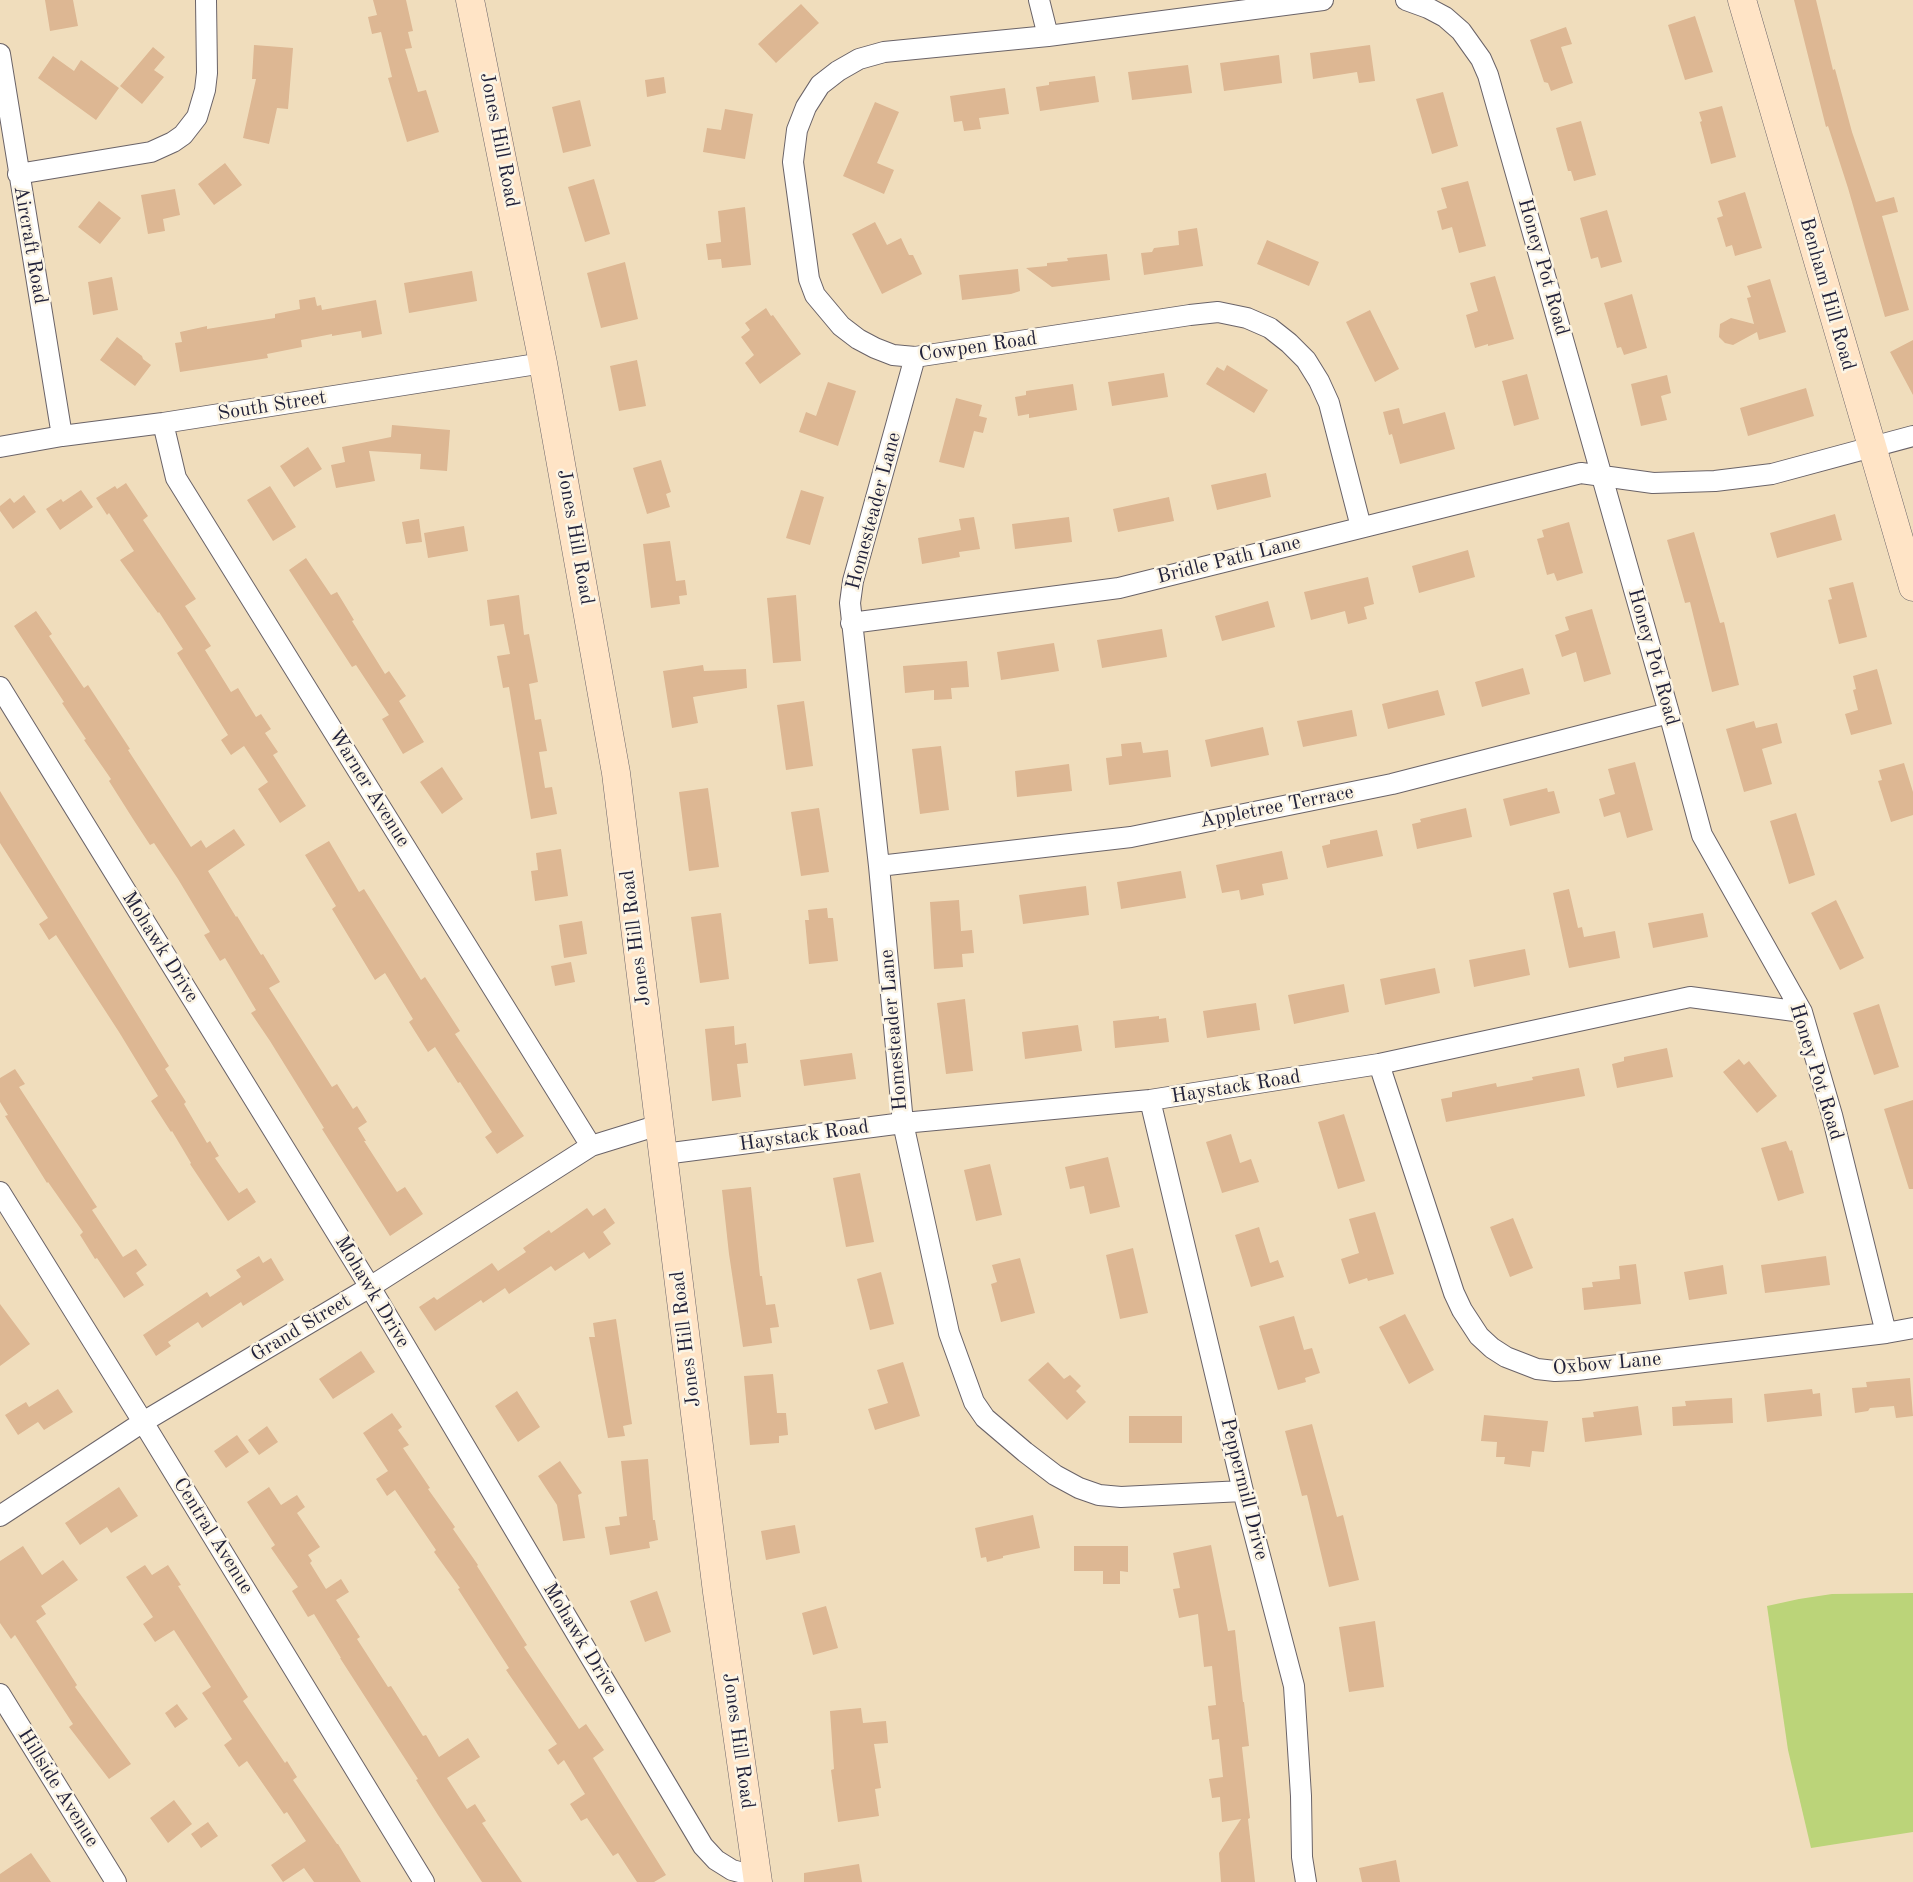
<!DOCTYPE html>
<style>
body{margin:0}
canvas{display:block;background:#f0ddbc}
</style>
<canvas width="1913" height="1882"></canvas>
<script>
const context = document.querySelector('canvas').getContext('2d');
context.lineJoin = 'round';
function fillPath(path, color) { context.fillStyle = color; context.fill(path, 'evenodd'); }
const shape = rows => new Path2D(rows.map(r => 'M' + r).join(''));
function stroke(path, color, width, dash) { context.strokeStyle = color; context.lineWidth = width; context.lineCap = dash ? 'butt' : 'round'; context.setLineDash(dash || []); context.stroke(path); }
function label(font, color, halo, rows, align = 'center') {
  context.font = font + ' "Old Standard TT",serif'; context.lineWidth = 5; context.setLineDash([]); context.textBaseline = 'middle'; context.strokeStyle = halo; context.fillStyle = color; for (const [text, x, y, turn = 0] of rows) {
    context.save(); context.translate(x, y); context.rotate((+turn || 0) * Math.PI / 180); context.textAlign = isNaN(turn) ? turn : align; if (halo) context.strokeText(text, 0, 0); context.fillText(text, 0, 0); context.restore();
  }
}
const green = shape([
 [1913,1593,1913,1832,1811,1848,1788,1750,1767,1606,1799,1599,1832,1594]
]);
const building = shape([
 [45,0,73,0,78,26,50,31],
 [373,0,406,0,413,31,408,32,412,48,405,49,418,92,426,90,439,132,407,142,388,78,392,77,381,32,372,34,368,17,377,15],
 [1794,0,1816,0,1833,70,1835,69,1852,132,1876,202,1894,197,1898,212,1882,216,1909,310,1885,317,1848,188,1828,126,1826,127],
 [801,4,819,23,776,63,758,44],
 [1695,16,1713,72,1685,80,1668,25],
 [1566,27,1572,44,1561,47,1573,83,1551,91,1548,83,1544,82,1530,40],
 [254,45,293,48,288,109,277,108,269,144,243,138,256,79,252,79],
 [1370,45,1375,81,1359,83,1357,72,1313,79,1310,53],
 [153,47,165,57,154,70,164,77,142,104,120,86],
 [1279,55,1282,83,1224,91,1220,63],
 [53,56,74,71,81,60,119,88,96,120,38,78],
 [1188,65,1192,93,1132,100,1128,72],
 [1095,76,1099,102,1040,111,1036,87,1049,85,1049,82],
 [664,77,666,93,647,97,645,80],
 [1005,88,1009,114,979,118,981,129,964,131,962,121,954,122,950,96],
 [1443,92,1458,146,1432,154,1416,99],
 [580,100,591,146,563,153,552,107],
 [875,102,899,112,877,163,894,170,884,194,843,176],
 [1722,106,1736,157,1711,164,1700,122,1702,121,1699,112],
 [725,109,753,114,745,159,703,152,707,128,721,130],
 [1581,121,1596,175,1574,181,1571,171,1568,171,1556,128],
 [225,163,242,185,214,205,198,184],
 [594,179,610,234,585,242,568,187],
 [1468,181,1486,246,1459,253,1452,227,1442,230,1437,211,1447,208,1441,188],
 [175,189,180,215,163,219,165,231,148,234,141,195],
 [1745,192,1762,248,1735,256,1732,245,1726,247,1719,224,1717,218,1723,216,1718,201],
 [99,201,121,218,100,244,78,227],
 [745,207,751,265,722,268,721,259,708,260,706,244,721,242,718,211],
 [1607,210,1622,262,1601,268,1598,257,1591,259,1580,218],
 [875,222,887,245,901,238,909,255,913,255,922,274,882,294,852,234],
 [1197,228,1203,266,1144,275,1141,253,1152,252,1154,248,1179,245,1178,231],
 [1267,240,1319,262,1309,286,1257,264],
 [1107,254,1110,280,1052,287,1026,268,1047,266,1047,263,1068,261,1067,258],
 [625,262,638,319,601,328,587,273],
 [1018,269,1020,291,1011,294,962,300,959,275],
 [472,271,477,301,409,313,404,283],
 [1495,276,1514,339,1488,346,1488,344,1475,348,1466,315,1478,311,1470,283],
 [112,277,118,310,93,315,88,282],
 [1770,279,1786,332,1759,340,1757,332,1733,345,1725,343,1719,337,1720,324,1731,318,1754,324,1747,298,1751,297,1747,286],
 [1632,294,1647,348,1624,355,1621,347,1617,348,1604,303],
 [315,297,317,306,321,305,322,310,376,300,382,334,362,338,361,331,332,336,332,334,301,340,302,347,267,354,268,358,180,372,175,343,182,342,180,332,207,326,207,329,275,318,275,314,300,309,299,300],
 [766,308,771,316,773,315,801,354,760,384,745,363,754,355,741,337,750,330,745,323],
 [1370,310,1399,369,1375,382,1346,322],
 [117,337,142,356,143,359,151,365,135,386,100,360],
 [1913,340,1913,395,1890,352],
 [637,360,646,406,619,411,610,366],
 [1227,365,1268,390,1254,413,1206,384,1217,367,1224,371],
 [1164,373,1168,397,1112,406,1108,382],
 [1527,374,1539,419,1514,426,1502,381],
 [1667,375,1671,393,1661,396,1667,420,1641,426,1631,384],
 [828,382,856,391,838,446,799,432,806,412,816,416],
 [1073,384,1077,410,1029,418,1029,414,1018,416,1015,397,1026,395,1026,391],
 [1806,388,1814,416,1748,436,1740,408],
 [956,398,982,405,979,416,987,418,983,433,974,431,964,468,939,462],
 [1399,408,1403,424,1445,412,1455,449,1400,464,1392,434,1389,435,1383,412],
 [392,425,450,430,447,471,420,469,421,454,369,451,375,481,336,488,331,465,345,462,342,447,391,437],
 [308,447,322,469,294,487,280,466],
 [661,460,671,492,666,494,670,507,647,514,633,468],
 [1266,473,1271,497,1217,510,1211,485],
 [126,483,148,516,143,520,196,599,185,606,211,646,205,650,231,692,238,688,256,717,261,714,271,729,265,733,278,752,273,755,306,806,280,823,258,789,268,782,244,746,231,755,221,740,228,735,177,653,183,649,159,612,158,613,120,560,134,551,109,513,107,515,96,498,115,486,117,489],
 [270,486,296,527,273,541,247,500],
 [81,490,93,507,60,530,46,509,61,499,63,502],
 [801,490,824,497,810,545,786,538],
 [24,495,36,512,13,529,0,511,0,506,10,498,14,503],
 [1169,497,1174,521,1118,532,1113,509],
 [1835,514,1842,540,1777,558,1770,533],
 [974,517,980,549,959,552,960,557,922,564,918,538,961,530,959,519],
 [1069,517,1072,542,1015,549,1012,524],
 [419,519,422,542,406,544,402,522],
 [1569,522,1583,573,1557,581,1554,573,1547,575,1537,539,1544,537,1542,530],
 [464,526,468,551,428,558,424,533],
 [1694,532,1720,623,1724,622,1739,685,1712,692,1690,602,1685,603,1667,540],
 [670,541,676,581,685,580,687,595,679,596,680,604,651,608,643,544],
 [1468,550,1475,577,1419,593,1412,566],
 [306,558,331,595,337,592,354,620,352,621,385,674,389,671,406,696,399,701,424,742,403,754,382,719,389,715,356,665,352,667,289,570],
 [1368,577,1374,604,1364,607,1367,619,1348,624,1345,611,1311,620,1304,592],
 [1853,582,1867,637,1839,644,1828,600,1832,599,1829,588],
 [519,595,524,635,529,634,538,682,529,684,535,720,541,719,547,751,539,752,545,788,552,787,557,814,531,819,509,687,503,688,497,656,510,654,504,624,490,626,487,600],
 [796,595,801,661,773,663,767,598],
 [1268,601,1275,627,1222,641,1215,616],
 [1592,609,1611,674,1584,682,1576,652,1562,657,1555,635,1569,630,1565,617],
 [36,611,52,634,49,636,84,688,88,685,130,749,128,750,191,847,201,840,206,848,234,829,245,845,208,871,236,917,237,916,261,955,263,954,280,982,269,988,332,1087,337,1084,353,1109,357,1106,367,1122,358,1128,366,1141,364,1141,397,1192,405,1187,423,1214,390,1236,322,1129,324,1128,270,1041,251,1013,256,1010,225,958,220,961,204,935,210,932,178,879,154,843,150,845,133,819,109,781,111,779,84,740,86,739,62,703,64,702,14,626],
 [1162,629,1167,657,1102,668,1097,640],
 [1054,643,1059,671,1001,680,997,652],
 [967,661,969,687,951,688,952,699,934,700,934,690,905,693,903,666],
 [703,665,704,671,746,669,747,688,693,697,698,723,672,728,663,671],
 [1523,668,1530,694,1482,707,1475,682],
 [1877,669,1892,724,1851,735,1845,714,1858,710,1853,690,1856,689,1853,676],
 [1438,690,1445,715,1388,729,1382,704],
 [804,701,813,766,786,770,777,705],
 [1352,710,1357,736,1303,747,1297,721],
 [1754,721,1756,728,1777,723,1782,743,1762,749,1772,784,1744,792,1726,729],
 [1263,727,1269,755,1211,767,1205,740],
 [1141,742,1143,753,1168,750,1171,777,1109,785,1106,758,1122,756,1121,744],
 [941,746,949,810,920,814,912,749],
 [1635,762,1653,830,1627,838,1620,812,1604,817,1599,799,1615,794,1608,769],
 [1904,763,1913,792,1913,815,1891,822,1878,781,1882,780,1879,770],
 [1069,764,1072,791,1017,797,1015,771],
 [442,767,463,799,442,814,420,782],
 [708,788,719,867,689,871,679,792],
 [1547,788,1548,792,1554,791,1560,813,1510,826,1503,799],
 [0,791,169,1066,165,1069,186,1102,184,1104,207,1143,210,1141,219,1156,215,1158,239,1193,247,1188,256,1202,228,1221,190,1164,191,1163,172,1131,171,1132,151,1101,158,1096,119,1032,56,935,49,940,39,924,48,918,0,843],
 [819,808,829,872,801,876,791,812],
 [1466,808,1472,837,1417,849,1412,824,1421,822,1420,819],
 [1796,813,1815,875,1789,884,1770,821],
 [1377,830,1383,856,1327,868,1322,846,1330,844,1330,840],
 [329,841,359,892,364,889,421,980,425,977,460,1031,455,1034,524,1136,497,1154,485,1137,492,1132,460,1082,458,1083,435,1047,428,1052,409,1022,413,1019,385,973,375,980,332,909,336,906,305,855],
 [561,849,568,896,535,901,531,871,538,870,536,853],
 [1282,851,1288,879,1262,884,1264,895,1241,900,1239,890,1222,893,1216,865],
 [1181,871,1186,898,1121,909,1117,882],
 [1086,886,1089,915,1023,924,1019,895],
 [1569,889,1578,928,1582,927,1584,937,1615,931,1620,958,1569,968,1553,893],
 [959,900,961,931,972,930,974,953,962,954,963,967,934,969,930,902],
 [1836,900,1864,958,1840,970,1811,913],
 [827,908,828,918,833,918,838,961,809,964,805,920,809,920,808,910],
 [721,913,729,979,700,983,691,917],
 [1703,913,1708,937,1653,948,1648,923],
 [582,921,587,954,564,958,559,925],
 [1525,949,1530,975,1474,987,1469,960],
 [571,962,575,982,555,986,551,966],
 [1435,968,1440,993,1385,1005,1380,979],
 [1344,984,1349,1012,1294,1024,1288,995],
 [965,999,973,1071,946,1074,937,1003],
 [1256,1003,1260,1030,1207,1038,1203,1011],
 [1879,1004,1899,1067,1874,1075,1853,1013],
 [1159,1016,1159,1019,1166,1018,1169,1042,1115,1048,1113,1021],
 [1078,1025,1082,1051,1025,1059,1022,1032],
 [734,1026,735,1045,746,1043,748,1063,737,1064,741,1097,712,1101,705,1029],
 [1667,1048,1673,1077,1617,1088,1612,1064,1624,1061,1624,1057],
 [852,1053,856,1079,804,1086,800,1060],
 [1739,1059,1744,1065,1749,1061,1777,1096,1757,1113,1723,1072],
 [1579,1068,1585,1096,1446,1122,1441,1099,1452,1097,1452,1092,1496,1083,1497,1087,1533,1080,1532,1077],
 [15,1069,25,1084,19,1087,97,1207,92,1210,123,1257,136,1249,147,1265,136,1273,144,1285,124,1298,97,1258,95,1259,80,1235,83,1232,48,1182,47,1183,5,1116,8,1115,0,1102,0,1078],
 [1913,1100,1913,1189,1909,1189,1884,1109],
 [1344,1114,1365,1181,1338,1189,1318,1122],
 [1231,1134,1240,1163,1251,1159,1259,1182,1222,1193,1206,1142],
 [1786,1141,1790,1151,1792,1150,1804,1193,1778,1201,1761,1148],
 [1108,1157,1120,1207,1090,1214,1084,1186,1070,1189,1065,1167],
 [990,1164,1002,1215,976,1221,964,1170],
 [860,1173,874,1242,846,1247,833,1178],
 [751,1187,760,1276,762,1276,766,1305,775,1304,779,1327,770,1328,772,1343,743,1347,729,1254,722,1190],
 [587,1208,593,1216,605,1208,615,1223,603,1232,611,1244,589,1259,584,1252,555,1271,551,1266,509,1294,505,1288,483,1303,481,1300,435,1331,419,1307,434,1297,437,1300,492,1263,498,1271,526,1252,523,1248,549,1230,551,1233],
 [1375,1212,1394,1274,1368,1281,1367,1278,1349,1284,1341,1259,1359,1253,1349,1219],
 [1513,1218,1533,1268,1510,1277,1490,1227],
 [1259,1227,1270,1263,1278,1260,1284,1277,1251,1287,1235,1235],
 [1133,1248,1148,1313,1120,1319,1106,1255],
 [259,1256,263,1263,271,1258,284,1280,243,1306,241,1302,202,1328,198,1322,168,1342,171,1346,156,1356,143,1335,207,1292,210,1297,241,1277,236,1270],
 [1826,1256,1830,1285,1765,1293,1761,1265],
 [1020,1258,1035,1313,1001,1322,991,1284,997,1282,992,1265],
 [1636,1264,1641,1304,1584,1310,1582,1288,1593,1287,1592,1282,1620,1279,1619,1266],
 [1723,1265,1727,1294,1689,1300,1684,1272],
 [881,1272,894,1324,870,1330,857,1279],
 [0,1304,30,1344,0,1366],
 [1405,1314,1434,1370,1409,1384,1379,1327],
 [1294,1316,1304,1350,1312,1348,1320,1373,1305,1378,1306,1382,1278,1390,1259,1326],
 [616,1319,632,1424,623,1426,625,1436,608,1438,589,1337,595,1337,593,1323],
 [361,1351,375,1372,333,1399,319,1379],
 [903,1362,920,1416,875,1430,868,1409,888,1403,877,1370],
 [1048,1362,1064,1379,1070,1375,1081,1386,1076,1391,1086,1402,1067,1420,1028,1380],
 [773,1374,777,1413,786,1413,788,1435,779,1436,779,1443,750,1445,744,1376],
 [1910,1378,1913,1416,1896,1418,1894,1406,1870,1408,1868,1411,1855,1413,1852,1388,1867,1387,1866,1382],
 [58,1389,73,1412,44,1430,38,1422,18,1435,5,1415,26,1402,29,1407],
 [1812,1389,1813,1394,1820,1393,1822,1416,1767,1422,1764,1394],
 [517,1391,540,1427,518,1442,495,1406],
 [1732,1398,1733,1423,1673,1426,1672,1407,1686,1406,1685,1401],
 [1638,1406,1642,1435,1585,1442,1582,1418,1594,1417,1593,1412],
 [392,1413,402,1427,398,1430,409,1445,403,1448,430,1488,428,1489,455,1527,453,1529,478,1565,477,1566,527,1645,524,1647,579,1729,586,1724,604,1750,593,1758,666,1875,654,1882,637,1882,618,1853,613,1856,587,1818,581,1821,570,1804,585,1794,564,1760,558,1765,548,1750,557,1744,506,1670,509,1668,458,1589,460,1588,434,1552,436,1550,395,1490,387,1496,376,1479,388,1471,363,1433],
 [1484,1415,1548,1421,1544,1452,1532,1451,1530,1467,1504,1464,1505,1457,1496,1457,1497,1442,1481,1441],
 [1129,1416,1182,1416,1182,1443,1129,1443],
 [1312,1424,1337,1517,1343,1515,1359,1580,1329,1587,1307,1495,1302,1496,1285,1431],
 [267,1426,278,1442,259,1455,248,1440],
 [237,1435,249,1452,226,1468,214,1451],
 [648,1459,653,1520,655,1520,658,1540,649,1542,650,1548,610,1555,605,1527,620,1525,619,1517,627,1516,621,1461],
 [560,1461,582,1493,578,1495,585,1538,563,1541,557,1505,538,1476],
 [119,1487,138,1516,111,1533,107,1527,80,1545,65,1523],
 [269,1487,281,1505,297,1495,305,1507,297,1513,320,1547,308,1555,312,1561,310,1563,326,1589,341,1579,349,1592,336,1600,360,1637,357,1639,388,1687,391,1686,423,1736,426,1735,439,1757,468,1738,480,1757,447,1778,467,1809,475,1804,486,1821,482,1823,522,1882,482,1882,438,1815,416,1780,418,1779,340,1658,341,1658,314,1614,308,1617,292,1591,298,1587,271,1548,275,1545,247,1502],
 [1033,1515,1040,1548,1003,1556,1003,1558,987,1562,986,1557,981,1558,975,1528],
 [795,1525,800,1553,766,1560,761,1531],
 [1211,1545,1228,1631,1235,1630,1243,1702,1244,1702,1249,1746,1242,1747,1250,1818,1248,1819,1255,1882,1221,1882,1219,1853,1241,1819,1222,1822,1220,1797,1212,1798,1209,1779,1223,1777,1219,1739,1212,1740,1208,1706,1216,1705,1212,1666,1204,1667,1198,1614,1179,1618,1173,1589,1180,1588,1173,1553],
 [23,1546,42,1575,63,1560,78,1580,41,1606,46,1614,36,1621,77,1685,75,1687,131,1764,109,1779,69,1727,73,1724,15,1635,11,1639,0,1623,0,1561],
 [1074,1546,1128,1546,1128,1572,1120,1571,1120,1584,1103,1584,1103,1571,1074,1571],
 [145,1565,152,1575,168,1565,181,1585,178,1586,248,1697,243,1701,285,1763,287,1761,297,1777,293,1780,337,1844,338,1844,361,1882,314,1882,304,1868,283,1882,271,1865,306,1841,287,1812,284,1814,247,1761,239,1767,224,1745,232,1739,202,1693,211,1687,174,1630,155,1642,143,1624,153,1617,126,1577],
 [657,1591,671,1632,645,1642,630,1601],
 [826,1606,838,1648,813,1655,802,1613],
 [1375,1621,1384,1687,1349,1692,1339,1627],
 [177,1704,188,1719,175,1728,165,1713],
 [861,1708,863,1723,886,1721,888,1743,874,1744,881,1788,875,1789,879,1816,838,1822,831,1770,834,1769,830,1711],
 [174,1800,192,1824,168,1843,150,1818],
 [208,1822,218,1836,201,1848,191,1834],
 [31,1853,51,1882,0,1882,0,1874],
 [1396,1860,1400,1882,1362,1882,1359,1868],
 [859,1864,862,1882,804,1882,804,1873]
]);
const street = shape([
 [1039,0,1048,36],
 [1323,0,1048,36,884,52,859,59,838,71,820,85,806,107,797,130,793,162,809,279,815,295,841,326,858,339,875,348,893,355,915,357,1190,315,1218,312,1247,318,1270,328,1289,343,1306,360,1319,381,1329,403,1361,527],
 [1406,0,1428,8,1445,17,1461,31,1481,59,1488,75,1669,713,1702,835,1802,1012,1832,1115,1886,1333],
 [0,54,62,436],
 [18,174,151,152,173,142,183,135,197,117,205,90,207,73,206,0],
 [915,357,853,581,850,603,879,866,903,1123,949,1333,974,1402,985,1418,1025,1452,1055,1475,1079,1488,1099,1495,1121,1497,1243,1491],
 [163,423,176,478,591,1146],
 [0,447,62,436,163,423,543,363],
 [851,623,1119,588,1581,473,1653,483,1715,481,1772,474,1913,436],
 [0,687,370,1287,703,1846,716,1860,732,1870,758,1877],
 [879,866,1131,837,1392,784,1669,713],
 [1379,1064,1454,1293,1462,1310,1479,1336,1492,1348,1506,1357,1537,1369,1555,1371,1577,1370,1886,1333,1913,1328],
 [1150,1100,1243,1491,1294,1686,1301,1796,1302,1857,1306,1882],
 [664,1154,903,1123,1150,1100,1379,1064,1690,997,1802,1012],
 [0,1192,143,1422,424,1882],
 [0,1516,143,1422,370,1287,591,1146,659,1125],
 [0,1694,116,1882]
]);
const secondary = shape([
 [470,0,543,363,616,773,717,1592,758,1882],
 [1742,0,1913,587]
]);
const streetNames = [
 ["Jones Hill Road",499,140,79],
 ["Aircraft Road",30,245,80],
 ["Honey Pot Road",1543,267,74],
 ["Benham Hill Road",1827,294,74],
 ["Cowpen Road",978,347,-8],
 ["South Street",272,406,-9],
 ["Homesteader Lane",874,511,-75],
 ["Jones Hill Road",575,537,80],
 ["Bridle Path Lane",1229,560,-14],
 ["Honey Pot Road",1653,657,74],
 ["Warner Avenue",369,788,58],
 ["Appletree Terrace",1277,807,-11],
 ["Jones Hill Road",636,938,-97],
 ["Mohawk Drive",160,947,58],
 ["Homesteader Lane",894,1030,-95],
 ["Honey Pot Road",1816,1072,73],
 ["Haystack Road",1236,1087,-9],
 ["Haystack Road",804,1136,-8],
 ["Mohawk Drive",372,1292,59],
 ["Grand Street",301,1328,-31],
 ["Jones Hill Road",686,1339,-97],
 ["Oxbow Lane",1607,1364,-5],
 ["Peppermill Drive",1244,1489,76],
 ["Central Avenue",213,1536,58],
 ["Mohawk Drive",580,1639,59],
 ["Jones Hill Road",738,1741,82],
 ["Hillside Avenue",58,1788,58]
];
fillPath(green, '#bbd479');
fillPath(building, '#ddb793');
stroke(street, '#6a6368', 22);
stroke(secondary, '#6a6368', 29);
stroke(street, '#fff', 20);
stroke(secondary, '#ffe4c6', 28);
label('20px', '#22223b', '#fcf5e5', streetNames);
</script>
